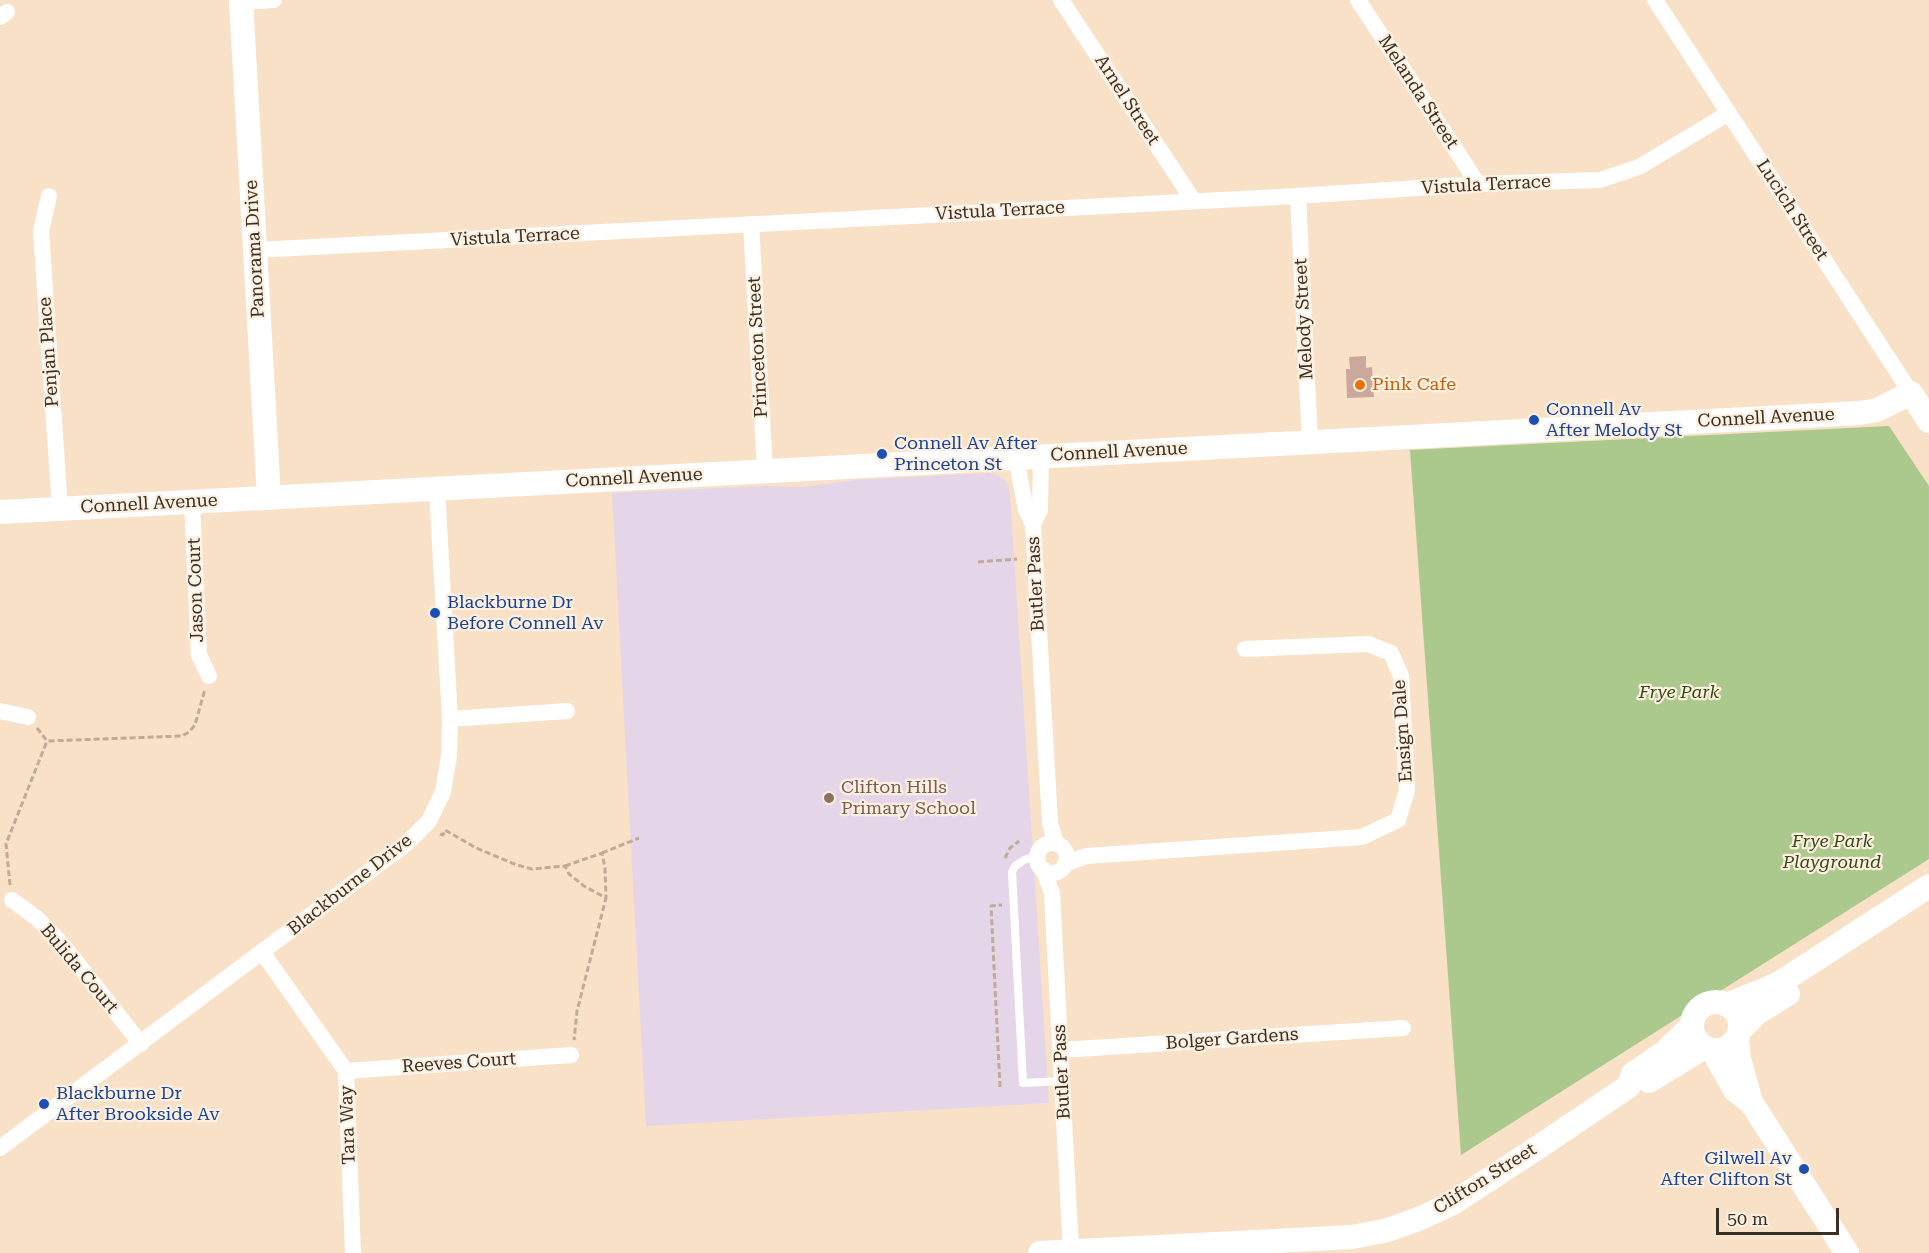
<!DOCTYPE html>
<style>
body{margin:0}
#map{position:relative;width:1929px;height:1253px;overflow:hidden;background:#f8e1c7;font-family:"Roboto Serif",serif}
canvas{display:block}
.scale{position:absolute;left:1716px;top:1208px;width:123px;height:27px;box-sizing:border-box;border:3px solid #383025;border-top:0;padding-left:8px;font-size:18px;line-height:21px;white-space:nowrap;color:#383025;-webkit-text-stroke:4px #fef0e0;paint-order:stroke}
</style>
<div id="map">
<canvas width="1929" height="1253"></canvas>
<div class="scale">50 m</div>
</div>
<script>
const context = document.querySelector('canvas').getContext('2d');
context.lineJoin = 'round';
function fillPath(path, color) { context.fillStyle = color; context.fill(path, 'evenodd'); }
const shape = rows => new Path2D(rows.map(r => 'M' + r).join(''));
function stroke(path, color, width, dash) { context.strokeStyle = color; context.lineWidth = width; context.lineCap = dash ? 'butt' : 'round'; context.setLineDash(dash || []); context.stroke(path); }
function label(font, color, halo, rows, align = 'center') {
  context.font = font + ' "Roboto Serif",serif'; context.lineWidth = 4.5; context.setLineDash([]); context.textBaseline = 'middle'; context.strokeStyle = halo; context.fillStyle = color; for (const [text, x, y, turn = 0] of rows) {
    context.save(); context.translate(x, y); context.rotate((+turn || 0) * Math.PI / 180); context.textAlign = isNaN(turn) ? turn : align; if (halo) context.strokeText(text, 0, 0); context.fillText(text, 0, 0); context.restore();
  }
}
const education = shape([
 [989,473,997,475,1004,479,1008,485,1010,494,1049,1103,646,1126,612,493,762,486,801,487,855,480]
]);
const green = shape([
 [1889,426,1929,486,1929,859,1461,1155,1410,450]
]);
const building = shape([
 [1366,356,1366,368,1372,367,1374,397,1347,398,1346,369,1350,369,1349,357]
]);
const path = shape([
 [978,562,1017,559],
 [37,728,47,741,182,736,189,732,195,725,205,689],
 [440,834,443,835,445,830,476,848,517,865,532,869,565,866,569,874,584,886,606,898,577,1011,574,1040],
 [602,853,639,838],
 [1005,858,1010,848,1019,841],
 [565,866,602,853,605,868,606,898],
 [10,885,6,844,47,741],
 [1000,1087,991,906,1002,905]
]);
const lane = shape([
 [1037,856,1024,860,1015,866,1012,872,1023,1083,1062,1081]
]);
const street = shape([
 [1061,0,1193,200],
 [1358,0,1478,184],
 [1655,0,1911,393],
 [241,2,274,0],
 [0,17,7,12],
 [49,196,41,231,60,508],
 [1298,196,1310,442],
 [751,224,765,470],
 [255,250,1298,196,1478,184,1600,180,1639,167,1729,113],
 [1016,458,1026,510,1033,524,1050,823,1056,843],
 [192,502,199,655,209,676],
 [1033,524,1040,510,1041,456],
 [0,711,28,717],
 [450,719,567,711],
 '1037 858a15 15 0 1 1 30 0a15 15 0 1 1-30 0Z',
 [1065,864,1086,856,1362,837,1398,820,1407,790,1401,676,1391,653,1368,644,1245,649],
 [1043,869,1052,893,1071,1251],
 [12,900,38,919,62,944,141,1044],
 [262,952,346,1071,353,1253],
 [1061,1050,1403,1028],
 [346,1071,571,1055],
 [0,1148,407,843,429,821,443,792,449,756,450,719,437,490]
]);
const secondary = shape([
 [241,0,269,498],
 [0,512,1860,413,1877,410,1911,393,1929,421],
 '1692 1026a24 24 0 1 1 48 0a24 24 0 1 1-48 0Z',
 [1727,1005,1762,991,1781,982,1929,886],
 [1740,1030,1757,1013,1788,994],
 [1737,1039,1739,1059,1751,1102,1847,1253],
 [1713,1051,1735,1090,1749,1101],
 [1649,1081,1703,1048],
 [1040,1253,1352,1237,1388,1230,1421,1218,1453,1203,1546,1142,1629,1086,1633,1074,1665,1052,1691,1027]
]);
const markers = [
 [1360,385,6,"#e8710a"],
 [1534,420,6,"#1a4fb4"],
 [882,454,6,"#1a4fb4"],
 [435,613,6,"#1a4fb4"],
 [829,798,6,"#8d6e63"],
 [44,1104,6,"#1a4fb4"],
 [1804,1169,6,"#1a4fb4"]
];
const streetNames = [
 ["Melanda Street",1418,92,57],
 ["Arnel Street",1127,100,57],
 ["Vistula Terrace",1486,185,-3],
 ["Lucich Street",1792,210,57],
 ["Vistula Terrace",1000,211,-3],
 ["Vistula Terrace",515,237,-3],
 ["Panorama Drive",255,249,-93],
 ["Melody Street",1304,319,-93],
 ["Princeton Street",758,347,-93],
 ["Penjan Place",49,352,-94],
 ["Connell Avenue",1766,418,-3],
 ["Connell Avenue",1119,452,-3],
 ["Connell Avenue",634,478,-3],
 ["Connell Avenue",149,504,-3],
 ["Butler Pass",1036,584,-93],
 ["Jason Court",196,590,-92],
 ["Ensign Dale",1403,731,-94],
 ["Blackburne Drive",350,885,-38],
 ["Bulida Court",79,969,50],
 ["Bolger Gardens",1232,1039,-4],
 ["Reeves Court",459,1063,-4],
 ["Butler Pass",1062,1072,-93],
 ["Tara Way",348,1125,-92],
 ["Clifton Street",1485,1179,-32]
];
const foodNames = [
 ["Pink Cafe",1372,385]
];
const transitNames = [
 ["Connell Av",1546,410],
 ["After Melody St",1546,431],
 ["Connell Av After",894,444],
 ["Princeton St",894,465],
 ["Blackburne Dr",447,603],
 ["Before Connell Av",447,624],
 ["Blackburne Dr",56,1094],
 ["After Brookside Av",56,1115],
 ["Gilwell Av",1792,1159,"right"],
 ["After Clifton St",1792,1180,"right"]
];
const parkNames = [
 ["Frye Park",1679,693],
 ["Frye Park",1832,842],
 ["Playground",1832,863]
];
const educationNames = [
 ["Clifton Hills",841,788],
 ["Primary School",841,809]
];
fillPath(education, '#e5d5e8');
fillPath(green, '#abc88d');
fillPath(building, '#caa89c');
stroke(path, '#beac96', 3, [6, 3]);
stroke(lane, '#fff', 8);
stroke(street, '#fff', 16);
stroke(secondary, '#fff', 24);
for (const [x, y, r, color] of markers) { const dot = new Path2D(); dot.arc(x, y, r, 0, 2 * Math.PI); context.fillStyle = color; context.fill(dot); stroke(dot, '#fef0e0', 2); }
label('18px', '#383025', '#fef0e0', streetNames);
label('18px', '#c56008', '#fef0e0', foodNames, 'left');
label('18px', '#164399', '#fef0e0', transitNames, 'left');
label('italic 18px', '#344a16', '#fef0e0', parkNames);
label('18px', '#785e54', '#fef0e0', educationNames, 'left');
</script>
